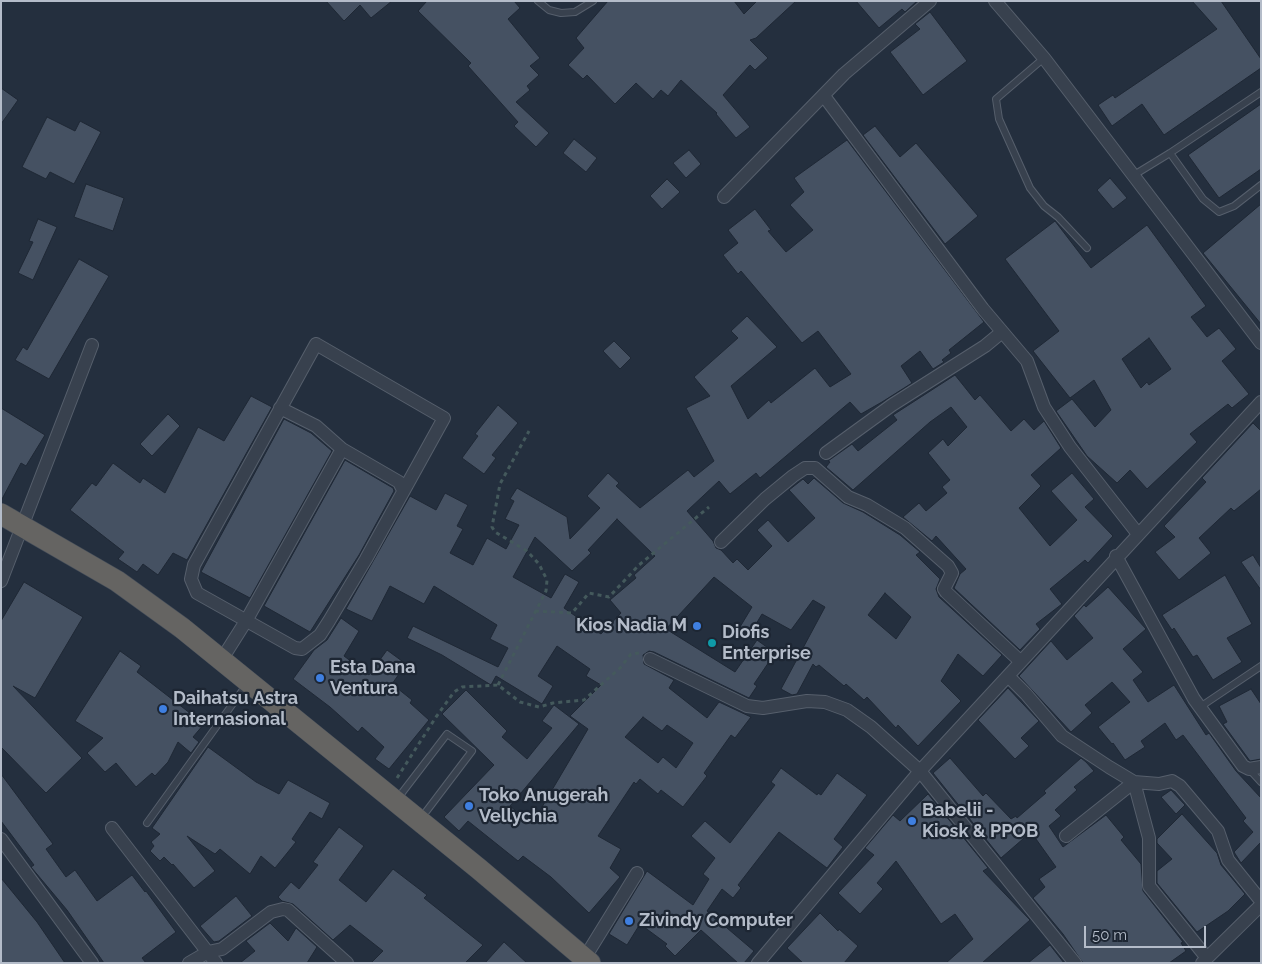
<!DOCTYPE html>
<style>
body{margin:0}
#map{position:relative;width:1262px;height:964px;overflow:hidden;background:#242f3e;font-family:Raleway,sans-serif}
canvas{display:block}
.frame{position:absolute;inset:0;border:2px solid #b4bcc9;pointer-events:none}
.scale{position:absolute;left:1084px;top:926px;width:122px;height:22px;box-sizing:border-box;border:2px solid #b4bcc9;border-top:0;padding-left:6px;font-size:15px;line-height:18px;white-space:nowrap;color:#b4bcc9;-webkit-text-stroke:4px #1d2633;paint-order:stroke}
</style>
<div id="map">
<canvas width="1262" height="964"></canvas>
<div class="frame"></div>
<div class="scale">50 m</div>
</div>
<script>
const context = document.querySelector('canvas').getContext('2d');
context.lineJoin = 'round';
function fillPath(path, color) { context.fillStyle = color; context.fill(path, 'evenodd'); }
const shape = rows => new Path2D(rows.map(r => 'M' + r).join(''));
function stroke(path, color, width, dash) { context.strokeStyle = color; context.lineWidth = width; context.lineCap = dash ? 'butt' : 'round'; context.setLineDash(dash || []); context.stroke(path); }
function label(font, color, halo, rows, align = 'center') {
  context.font = font + ' Raleway,sans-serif'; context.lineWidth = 4.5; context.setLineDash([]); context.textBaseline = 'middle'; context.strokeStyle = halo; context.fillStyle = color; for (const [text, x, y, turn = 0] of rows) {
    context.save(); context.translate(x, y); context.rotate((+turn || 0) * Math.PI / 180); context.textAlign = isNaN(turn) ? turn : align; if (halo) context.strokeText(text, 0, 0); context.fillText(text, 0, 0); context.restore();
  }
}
const building = shape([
 [326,1,392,1,371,18,360,5,344,21,326,1],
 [427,1,514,1,520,8,508,19,540,58,530,66,539,75,527,86,530,90,516,102,549,133,536,147,514,126,518,122,468,66,471,63,418,11,427,1],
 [608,1,734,1,744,14,757,1,796,1,756,38,750,40,768,58,755,70,750,65,723,95,750,127,736,138,716,114,717,113,681,80,668,96,661,90,653,99,636,83,615,104,587,75,583,79,568,65,584,48,576,38,608,1],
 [856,1,917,1,905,12,902,9,879,28,856,1],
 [1192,1,1221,1,1261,59,1261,68,1164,135,1142,104,1112,126,1098,105,1113,95,1115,98,1217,29,1192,1],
 [930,12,967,61,923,95,890,52,920,29,915,24,930,12],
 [1,88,18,100,1,124,1,88],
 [1261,104,1261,169,1219,198,1188,155,1261,104],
 [47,117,75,131,80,121,101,132,74,184,50,172,46,179,22,167,47,117],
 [875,126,900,157,916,143,978,216,945,244,863,135,875,126],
 [574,139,597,158,586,172,563,153,574,139],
 [847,140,984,322,949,350,951,353,942,360,944,362,933,369,920,351,901,366,912,383,882,402,861,414,850,402,760,478,756,473,730,494,719,481,687,511,713,541,716,548,721,550,733,563,737,559,748,570,772,546,757,530,768,520,788,542,815,518,789,490,803,479,808,484,814,478,843,503,863,512,900,535,920,552,916,555,940,579,936,589,939,597,1002,655,983,676,958,654,941,681,961,701,918,746,898,725,896,728,867,697,864,700,846,684,844,686,819,665,816,667,813,664,797,694,792,695,781,689,825,607,813,600,791,630,762,614,750,634,740,627,752,607,714,577,666,629,735,672,757,640,775,653,754,684,757,686,749,698,654,652,649,651,643,655,644,664,674,680,669,688,707,718,719,702,751,717,735,738,731,735,704,773,707,776,683,807,661,790,658,794,640,779,636,784,634,782,598,836,621,849,610,868,620,877,589,913,551,877,523,856,518,861,468,821,459,831,444,817,494,765,442,714,466,690,507,731,502,737,527,759,552,728,542,721,554,705,579,724,510,806,532,824,588,729,570,716,601,685,586,676,590,669,557,646,538,676,553,686,542,704,496,676,491,685,442,655,407,638,413,626,498,667,508,648,490,639,497,625,434,586,424,604,390,586,372,621,346,609,410,496,436,510,445,493,468,505,457,526,463,529,450,553,473,565,487,538,506,549,519,525,505,519,514,501,510,499,517,488,567,517,570,539,600,508,587,496,608,473,619,483,616,486,640,508,688,470,694,477,714,461,686,408,710,396,694,377,738,338,731,331,747,316,777,347,731,386,748,419,769,400,771,403,815,368,830,387,851,374,818,331,802,343,741,271,738,274,723,255,738,243,728,230,755,209,771,230,768,231,786,252,813,230,790,205,804,192,794,178,847,140],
 [617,519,655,556,634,575,636,578,610,600,621,613,601,634,564,608,579,582,565,574,551,598,513,577,535,537,572,571,591,553,588,550,617,519],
 [885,593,911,617,896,639,868,615,885,593],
 [643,717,662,731,667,725,693,743,676,768,663,757,658,763,625,737,643,717],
 [689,150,701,164,686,178,673,163,689,150],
 [1110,178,1127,198,1113,209,1097,190,1110,178],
 [667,179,680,192,662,209,650,196,667,179],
 [86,184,124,198,113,231,74,217,86,184],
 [1261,204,1261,324,1203,253,1261,204],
 [38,219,57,227,33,280,18,273,33,242,29,241,38,219],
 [1055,221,1091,268,1147,225,1206,306,1191,317,1207,337,1219,328,1236,349,1222,361,1249,394,1232,408,1228,404,1190,434,1197,442,1147,489,1130,470,1117,483,1087,456,1056,411,1072,399,1095,427,1111,410,1094,380,1070,398,1033,351,1059,331,1005,259,1055,221],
 [1149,338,1171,369,1149,385,1147,382,1141,388,1122,359,1149,338],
 [79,259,109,276,49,379,15,360,23,347,27,350,79,259],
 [614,341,631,358,620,369,603,351,614,341],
 [955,375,975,400,980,395,1011,431,1024,419,1034,430,1044,421,1061,448,1031,475,1041,486,1019,508,1050,546,1077,520,1051,491,1072,473,1094,499,1085,507,1113,536,1088,563,1085,560,1050,589,1062,604,1036,624,1040,629,1020,650,954,588,960,574,966,569,936,536,932,541,903,517,919,503,926,511,947,493,942,487,950,480,928,453,943,439,948,446,967,427,951,407,930,422,853,490,826,467,830,462,828,461,852,444,858,451,897,420,893,415,955,375],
 [251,396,272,407,187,560,173,553,158,575,143,564,137,572,118,559,124,552,70,510,92,483,96,486,113,463,140,483,143,478,165,493,198,427,224,441,251,396],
 [498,405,518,423,492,455,496,458,484,474,462,458,478,436,475,434,498,405],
 [1,408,45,435,26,466,21,463,1,501,1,408],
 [168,414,180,426,152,456,140,444,168,414],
 [284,419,311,433,332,451,250,598,201,572,284,419],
 [1253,423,1261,431,1261,489,1234,511,1231,508,1199,538,1211,553,1179,580,1155,552,1175,537,1164,526,1206,482,1202,478,1253,423],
 [345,460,393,488,394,491,359,555,310,632,264,606,345,460],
 [1253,555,1261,568,1261,590,1241,562,1253,555],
 [1225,575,1252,624,1227,638,1242,662,1213,680,1197,655,1193,657,1174,628,1172,630,1162,615,1225,575],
 [24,582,83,617,35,698,13,686,82,758,46,793,1,747,1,621,24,582],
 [1108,587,1146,629,1123,649,1143,672,1133,680,1148,702,1174,685,1206,735,1209,733,1236,771,1261,798,1261,842,1241,863,1234,852,1253,832,1243,821,1246,818,1183,735,1176,740,1165,723,1141,741,1145,747,1125,760,1113,743,1112,744,1098,727,1130,702,1112,682,1085,705,1092,713,1071,732,1019,676,1051,641,1067,660,1093,638,1074,616,1084,605,1086,607,1108,587],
 [341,618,359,631,344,656,369,675,387,650,406,664,392,684,412,700,410,703,429,720,389,769,375,759,384,747,362,727,358,732,330,707,293,679,314,650,327,640,341,618],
 [120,651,141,666,137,672,204,724,193,737,199,742,191,753,178,742,168,762,155,776,152,773,136,787,116,763,105,772,87,753,103,738,75,721,120,651],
 [1008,688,1039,721,1021,738,1029,746,1015,759,978,720,1008,688],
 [1251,689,1261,704,1261,759,1250,761,1223,724,1227,722,1219,706,1251,689],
 [208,747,256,782,279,794,288,780,330,803,322,819,310,812,292,839,296,842,275,868,261,856,250,874,220,849,215,854,187,836,215,871,194,888,173,864,172,865,164,857,160,861,150,851,154,846,151,842,160,834,152,828,208,747],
 [950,758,983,796,986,793,1011,819,1016,816,1017,818,1046,793,1044,791,1081,758,1086,762,1094,771,1074,787,1077,790,1055,810,1061,816,1049,826,1063,847,1106,815,1124,837,1121,840,1141,864,1143,891,1183,942,1181,943,1186,951,1169,963,1083,963,1063,934,1033,898,1045,887,1039,879,1056,867,1031,832,1001,858,933,773,950,758],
 [781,768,817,795,818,793,821,795,837,773,867,795,834,839,843,847,827,868,779,832,738,885,741,888,733,898,722,889,707,911,754,951,744,963,738,963,701,930,675,956,665,946,667,944,640,924,627,945,609,934,647,871,693,905,709,879,703,874,715,858,691,836,705,821,730,843,775,785,771,782,781,768],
 [1,774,53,844,46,849,66,877,75,870,97,901,132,875,145,892,146,891,176,932,142,958,146,963,104,963,67,910,31,867,34,865,1,821,1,774],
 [1171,790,1185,805,1176,814,1161,797,1171,790],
 [928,794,988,868,983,871,1030,920,982,963,946,963,973,939,955,914,941,924,896,861,877,883,883,889,860,914,838,893,874,855,865,848,893,815,900,821,928,794],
 [1182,814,1217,853,1221,865,1245,894,1228,911,1197,932,1157,883,1157,871,1172,859,1157,843,1157,839,1182,814],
 [339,827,364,846,339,880,366,902,393,869,427,895,424,898,483,945,465,963,371,963,383,951,350,925,333,940,293,904,282,901,278,897,291,882,299,889,318,865,313,862,339,827],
 [1,878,37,922,65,963,1,963,1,878],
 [236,896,252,916,219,941,214,942,200,926,236,896],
 [820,913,838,931,839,929,858,946,844,963,803,963,787,948,820,913],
 [270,923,288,941,296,928,317,947,307,963,240,963,255,951,246,941,270,923],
 [504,942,527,963,485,963,504,942],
 [1050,945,1064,963,1028,963,1050,945]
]);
const path = shape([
 [535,611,572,613,589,593,609,597,639,565,709,507],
 [498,685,546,591,547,580,539,564,527,551,495,532,492,527,500,484,529,431],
 [397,778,436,717,454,692,462,687,498,685,520,702,539,707,553,703,584,700,620,668,631,654,639,653]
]);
const service = shape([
 [538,1,549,10,561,13,575,12,593,1],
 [1044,58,996,99,999,119,1030,188,1044,206,1058,217,1087,248],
 [1170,153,1203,199,1219,212,1234,206,1261,185],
 [1134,175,1170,153,1261,92],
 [1200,707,1261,666],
 [1249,769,1261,782],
 [398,798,447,734,472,751,422,817],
 [147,823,247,684]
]);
const minor = shape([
 [995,1,1044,58,1261,343],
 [824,96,983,309,1027,361,1044,407,1070,447,1138,534],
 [724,197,844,74,930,1],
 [316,344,444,418,366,559,329,621,320,635,302,649,295,648,197,593,191,579,194,565,316,344],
 [280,408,316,426,342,449,399,482,403,490],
 [826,453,892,405,985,346,1002,332],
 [721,542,765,499,793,476,805,468,815,468,848,497,867,505,905,528,948,566,952,573,944,589,946,592,1020,661],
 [1116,556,1194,699,1243,766,1249,769,1261,767],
 [1,581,92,345],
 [222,659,246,621,342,449],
 [650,659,747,706,763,708,807,701,825,702,847,710,871,727,920,771,1075,963],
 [1008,676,1026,694,1062,736,1109,767,1134,782,1159,784,1172,781,1180,786,1218,831,1228,860,1261,901],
 [112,828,216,963],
 [1066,836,1134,782,1149,838,1149,886,1207,958],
 [1,839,92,963],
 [584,959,637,873],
 [189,963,208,952,222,949,271,912,283,909,288,910,347,963],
 [758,963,920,771,1261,402],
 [1202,963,1261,905]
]);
const trunk = shape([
 [1,514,117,581,182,628,479,869,590,963]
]);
const markers = [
 [697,626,5,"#3f7fe0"],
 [712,643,5,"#0f9aa8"],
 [320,678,5,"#3f7fe0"],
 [163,709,5,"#3f7fe0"],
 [469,806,5,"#3f7fe0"],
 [912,821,5,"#3f7fe0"],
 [629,921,5,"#3f7fe0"]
];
const poiNames = [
 ["Kios Nadia M",687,626,"right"],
 ["Diofis",722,633],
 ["Enterprise",722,654],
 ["Esta Dana",330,668],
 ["Ventura",330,689],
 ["Daihatsu Astra",173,699],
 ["Internasional",173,720],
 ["Toko Anugerah",479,796],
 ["Vellychia",479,817],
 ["Babelii -",922,811],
 ["Kiosk & PPOB",922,832],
 ["Zivindy Computer",639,921]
];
fillPath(building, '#455162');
stroke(building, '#1f2835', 1);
stroke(service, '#565f6c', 8);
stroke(minor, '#565f6c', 14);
stroke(trunk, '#434c59', 22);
stroke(path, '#44595c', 3, [4, 4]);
stroke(service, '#38414e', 6);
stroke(minor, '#38414e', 12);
stroke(trunk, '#656462', 21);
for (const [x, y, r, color] of markers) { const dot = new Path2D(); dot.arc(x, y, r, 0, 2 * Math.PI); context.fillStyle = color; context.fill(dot); stroke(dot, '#1d2633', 2); }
label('bold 18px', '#b4bcc9', '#1d2633', poiNames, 'left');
</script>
